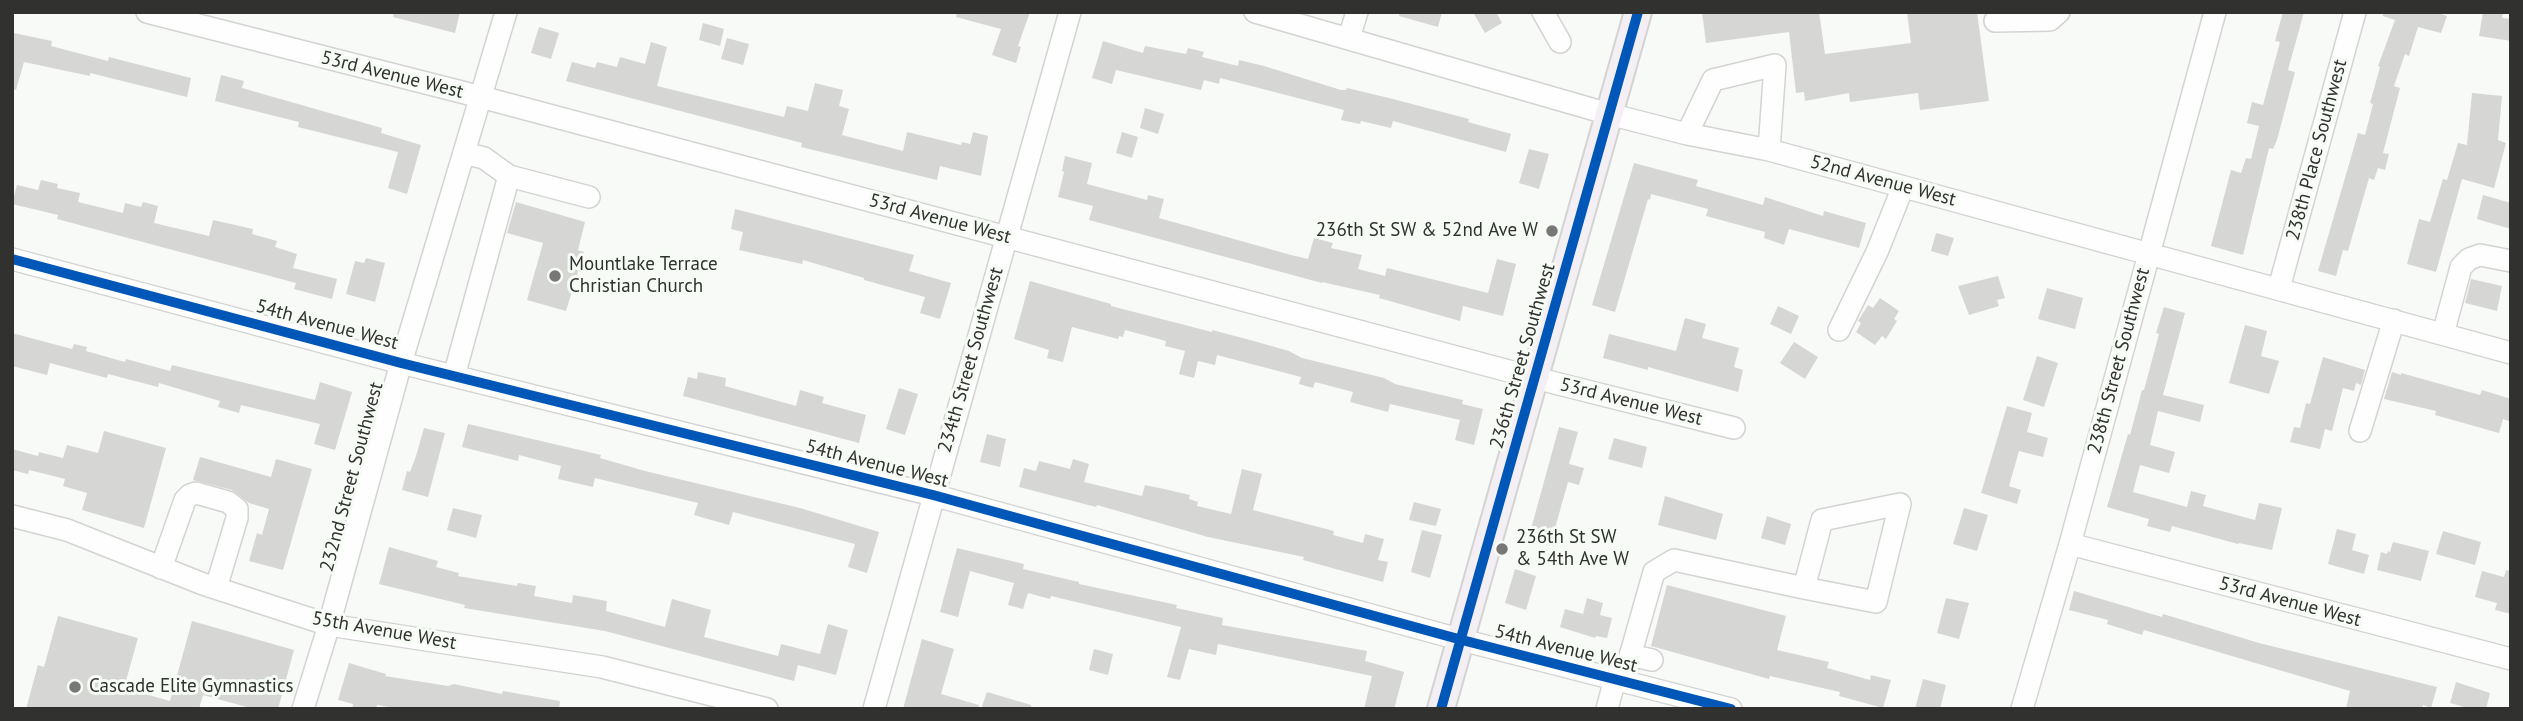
<!DOCTYPE html>
<style>
body{margin:0}
#map{position:relative;width:2523px;height:721px;overflow:hidden;background:#f8faf7;font-family:"PT Sans",sans-serif}
canvas{display:block}
.frame{position:absolute;inset:0;border:14px solid #313230;pointer-events:none}
</style>
<div id="map">
<canvas width="2523" height="721"></canvas>
<div class="frame"></div>
</div>
<script>
const context = document.querySelector('canvas').getContext('2d');
context.lineJoin = 'round';
function fillPath(path, color) { context.fillStyle = color; context.fill(path, 'evenodd'); }
const shape = rows => new Path2D(rows.map(r => 'M' + r).join(''));
function stroke(path, color, width, dash) { context.strokeStyle = color; context.lineWidth = width; context.lineCap = dash ? 'butt' : 'round'; context.setLineDash(dash || []); context.stroke(path); }
function label(font, color, halo, rows, align = 'center') {
  context.font = font + ' "PT Sans",sans-serif'; context.lineWidth = 6; context.setLineDash([]); context.textBaseline = 'middle'; context.strokeStyle = halo; context.fillStyle = color; for (const [text, x, y, turn = 0] of rows) {
    context.save(); context.translate(x, y); context.rotate((+turn || 0) * Math.PI / 180); context.textAlign = isNaN(turn) ? turn : align; if (halo) context.strokeText(text, 0, 0); context.fillText(text, 0, 0); context.restore();
  }
}
const building = shape([
 [394,12,460,12,455,33,393,17],
 [957,12,1030,12,1018,46,1021,47,1016,63,992,55,1001,29,956,17],
 [1400,12,1442,12,1438,27,1399,16],
 [1473,12,1496,12,1502,23,1485,33],
 [1702,12,1819,12,1825,54,1911,43,1907,12,1977,12,1989,101,1920,110,1918,93,1850,102,1849,93,1805,101,1804,92,1796,93,1789,32,1706,43],
 [2283,12,2304,12,2288,70,2295,72,2277,140,2273,149,2269,148,2243,255,2211,246,2231,170,2241,173,2246,158,2251,159,2259,126,2247,123,2252,102,2263,105,2280,42,2275,41],
 [2383,12,2435,12,2447,16,2441,33,2418,27,2409,56,2405,54,2394,86,2400,88,2383,153,2389,154,2385,170,2378,168,2374,180,2369,178,2348,251,2343,250,2336,276,2318,271,2358,133,2365,135,2373,104,2370,103,2380,67,2378,66,2395,20,2383,16],
 [2483,12,2503,12,2502,18,2511,19,2511,41,2479,36],
 [703,23,724,29,720,46,699,40],
 [539,27,559,33,551,59,531,53],
 [14,33,52,41,51,46,108,61,109,57,191,78,187,97,90,73,90,76,24,62,16,90,12,89],
 [727,38,749,44,743,65,721,59],
 [1103,41,1143,53,1145,46,1186,54,1188,48,1204,52,1202,57,1238,66,1239,60,1264,66,1341,90,1346,90,1347,88,1389,98,1469,119,1468,122,1511,134,1506,152,1393,121,1391,128,1361,121,1360,124,1341,120,1344,110,1220,78,1219,84,1204,80,1201,90,1116,70,1112,84,1092,78],
 [651,42,667,47,657,86,784,117,787,106,808,111,815,83,843,90,839,106,849,109,842,135,903,151,907,132,961,145,962,142,970,144,973,132,988,136,981,176,940,166,937,180,801,147,802,143,566,81,572,62,595,68,597,62,617,67,620,57,645,64],
 [221,75,244,81,242,88,382,128,381,133,421,145,407,194,388,188,398,152,298,127,299,122,215,101],
 [2472,93,2502,96,2498,140,2506,143,2494,188,2462,179,2436,272,2407,264,2419,219,2430,222,2443,179,2447,180,2458,143,2467,145],
 [1145,108,1164,114,1158,134,1140,128],
 [1122,132,1138,137,1132,158,1116,153],
 [1529,149,1549,154,1539,189,1519,183],
 [1065,156,1092,163,1087,184,1147,200,1148,195,1164,199,1159,218,1291,255,1308,259,1314,238,1333,243,1331,248,1362,255,1358,269,1385,276,1387,268,1488,293,1497,259,1516,264,1503,316,1463,306,1460,321,1379,298,1380,295,1322,282,1322,283,1089,220,1093,206,1058,197,1064,172,1062,171],
 [1634,163,1698,180,1696,186,1763,205,1765,197,1823,216,1824,211,1866,223,1859,248,1789,229,1784,245,1764,238,1765,232,1706,216,1708,209,1651,194,1650,200,1648,199,1615,312,1592,305],
 [41,180,58,184,57,188,80,193,78,202,123,213,125,203,141,207,143,202,158,206,154,223,209,236,213,220,253,229,252,234,277,241,275,247,297,254,293,268,337,279,332,299,294,289,296,283,57,219,58,215,12,204,17,185,38,190],
 [2483,195,2511,203,2511,229,2477,219],
 [516,202,585,222,578,250,584,252,566,311,527,300,543,243,507,233],
 [735,209,914,255,909,271,951,283,940,319,920,313,925,297,864,280,864,278,803,260,802,264,739,250,743,232,731,229],
 [1936,233,1954,238,1948,256,1931,251],
 [366,258,385,263,375,302,346,294,355,261,364,263],
 [1998,276,2005,298,1997,300,1999,306,1969,315,1958,286],
 [2471,279,2502,286,2497,311,2465,303],
 [1030,281,1111,304,1111,306,1212,332,1212,330,1250,340,1289,351,1302,358,1384,378,1395,384,1463,400,1462,404,1483,409,1474,445,1455,440,1460,420,1390,404,1388,412,1350,402,1353,392,1315,382,1313,388,1299,384,1301,377,1217,355,1215,365,1198,361,1194,378,1179,374,1185,351,1165,346,1166,341,1125,330,1123,337,1119,336,1118,339,1072,327,1063,362,1047,358,1049,350,1014,339],
 [2047,288,2083,298,2075,329,2038,319],
 [1880,298,1899,311,1894,319,1897,321,1886,339,1882,336,1875,345,1856,332,1861,323,1858,321,1868,305,1873,308],
 [1778,306,1799,316,1791,334,1770,324],
 [2164,307,2185,313,2163,395,2204,405,2200,422,2158,411,2150,445,2175,452,2169,473,2140,465,2133,492,2187,507,2191,491,2206,495,2203,506,2255,520,2259,503,2282,508,2272,550,2239,543,2238,544,2172,526,2170,532,2147,526,2149,519,2107,507,2128,434,2130,435,2142,390,2144,390,2159,334,2156,333],
 [1685,318,1706,324,1702,338,1739,348,1734,367,1743,370,1738,392,1648,367,1648,370,1603,358,1609,334,1676,351],
 [2245,325,2267,331,2261,356,2279,361,2269,394,2229,383],
 [12,333,72,349,74,344,87,347,86,351,125,362,126,359,170,371,172,365,315,400,320,382,352,392,335,450,314,444,320,424,241,405,239,413,218,407,220,401,159,383,158,387,108,374,107,378,50,363,47,375,12,366],
 [1794,342,1818,357,1805,379,1780,363],
 [2037,356,2058,363,2044,407,2023,400],
 [2323,357,2365,370,2361,385,2356,383,2354,391,2343,388,2332,431,2325,429,2320,449,2290,442,2294,427,2300,428,2306,403,2310,404],
 [698,372,726,378,725,386,796,406,800,390,824,397,822,403,866,415,859,443,683,396,688,377,697,379],
 [2392,372,2401,375,2401,373,2480,395,2482,390,2511,399,2511,422,2503,419,2499,433,2435,415,2436,411,2384,399],
 [899,388,918,394,905,435,886,429],
 [2007,406,2032,413,2027,432,2048,438,2043,457,2019,451,2009,486,2021,490,2017,504,1981,493],
 [468,424,601,455,600,458,645,471,800,508,879,532,867,573,848,567,855,544,733,512,729,525,694,515,698,503,595,478,593,487,558,479,561,466,519,455,518,461,462,447],
 [1559,427,1578,432,1569,464,1584,468,1579,485,1568,482,1550,546,1528,540],
 [424,428,445,433,428,497,402,490,407,471,410,472,416,456],
 [104,431,166,448,144,528,82,510,87,493,63,486,65,479,29,470,28,474,12,470,12,449,38,456,39,452,63,458,67,445,98,453],
 [987,434,1006,439,1000,467,980,462],
 [1614,438,1647,447,1642,468,1608,459],
 [200,457,271,477,276,459,312,469,283,570,249,561,257,533,262,535,269,509,249,503,232,490,193,480],
 [1073,459,1089,464,1084,482,1142,496,1145,485,1164,489,1190,495,1189,499,1198,502,1197,506,1231,514,1242,469,1262,474,1253,510,1334,531,1333,535,1363,543,1365,534,1384,539,1378,560,1388,562,1383,582,1303,560,1304,557,1208,537,1097,505,1096,507,1019,487,1024,468,1036,471,1039,461,1070,469],
 [1665,496,1723,514,1716,540,1658,525],
 [1414,502,1441,509,1436,526,1409,520],
 [453,508,482,515,476,538,447,530],
 [1964,508,1988,515,1977,551,1953,544],
 [1767,516,1791,524,1785,545,1761,538],
 [2337,529,2356,534,2352,550,2369,555,2364,574,2328,564],
 [1422,530,1442,535,1430,578,1411,572],
 [2443,531,2481,542,2475,565,2436,554],
 [2393,542,2429,551,2421,581,2377,570,2381,552,2387,554,2388,551,2390,552],
 [389,547,438,561,436,567,459,573,458,576,517,586,518,583,536,586,534,596,572,603,573,595,607,601,606,611,665,627,672,599,711,610,704,637,778,656,781,644,820,654,828,624,848,630,836,675,798,665,794,681,605,631,464,608,465,605,379,584],
 [957,548,1024,564,1023,569,1079,582,1079,584,1177,605,1176,608,1223,618,1222,625,1367,651,1365,661,1404,672,1394,709,1364,709,1372,676,1218,644,1216,655,1189,649,1180,680,1167,677,1181,627,1051,596,1050,599,1028,593,1023,609,1008,605,1014,583,970,571,958,617,940,612],
 [1515,569,1536,576,1526,610,1505,603],
 [2506,570,2511,571,2511,614,2495,610,2497,603,2475,597,2482,571,2504,577],
 [1667,585,1786,616,1777,650,1829,662,1827,668,1870,680,1871,675,1891,680,1883,708,1839,696,1840,692,1770,676,1769,679,1651,646],
 [2074,591,2162,617,2163,614,2259,643,2437,687,2431,708,2423,705,2422,709,2346,709,2350,691,2144,630,2142,635,2107,624,2108,620,2069,610],
 [1587,598,1603,603,1600,615,1612,618,1607,638,1596,636,1595,638,1560,627,1565,609,1583,614],
 [1946,598,1969,603,1959,639,1937,633],
 [58,616,138,638,124,688,170,701,192,621,294,650,278,709,254,709,203,695,199,709,26,709,38,665,44,667],
 [922,639,954,649,941,694,979,705,978,709,903,709],
 [1094,649,1113,654,1108,675,1089,670],
 [349,663,386,674,385,676,448,686,454,684,502,694,503,691,560,701,559,709,400,709,377,705,376,709,352,709,353,704,338,700],
 [1923,679,1946,685,1940,709,1915,709],
 [2456,682,2490,693,2486,709,2471,709,2450,703],
 [987,692,1031,705,1031,709,981,709]
]);
const minor = shape([
 [147,12,481,97,1535,378,1734,428],
 [1255,12,1609,114,1687,134,1769,150,2511,353],
 [1543,12,1560,42],
 [1995,21,2050,20,2059,12],
 [1349,38,1357,12],
 [1687,134,1713,80,1775,65,1769,150],
 [464,153,484,158,509,176,589,197],
 [12,259,401,363,933,495,1462,640,1731,709],
 [2279,288,2355,12],
 [1839,330,1877,252,1903,187],
 [2443,334,2461,267,2469,259,2480,255,2511,261],
 [454,376,509,176],
 [2360,431,2394,320],
 [12,516,67,530,203,584,329,625,602,667,767,709],
 [2070,544,2511,659],
 [161,568,185,500,190,495,196,493,228,502,237,509,237,518,216,588],
 [1630,655,1652,660],
 [1623,681,1654,572,1674,560,1804,588,1876,602,1900,504,1822,520,1804,588],
 [303,709,329,625,401,363,506,12],
 [874,709,1070,12],
 [1607,709,1615,679],
 [2022,709,2070,544,2215,12]
]);
const major = shape([
 [1441,709,1638,12]
]);
const cycleway = shape([
 [12,259,401,363,933,495,1462,640,1731,709],
 [1441,709,1638,12]
]);
const markers = [
 [1552,231,7,"#777876"],
 [555,276,7,"#777876"],
 [1502,549,7,"#777876"],
 [75,687,7,"#777876"]
];
const streetNames = [
 ["53rd Avenue West",392,75,14],
 ["238th Place Southwest",2317,150,-75],
 ["52nd Avenue West",1883,181,15],
 ["53rd Avenue West",940,219,15],
 ["54th Avenue West",327,325,15],
 ["236th Street Southwest",1523,356,-74],
 ["234th Street Southwest",971,360,-74],
 ["238th Street Southwest",2119,361,-75],
 ["53rd Avenue West",1631,402,14],
 ["54th Avenue West",877,464,14],
 ["232nd Street Southwest",352,477,-75],
 ["53rd Avenue West",2290,602,15],
 ["55th Avenue West",384,631,10],
 ["54th Avenue West",1566,649,14]
];
const poiNames = [
 ["236th St SW & 52nd Ave W",1538,231,"right"],
 ["Mountlake Terrace",569,265],
 ["Christian Church",569,287],
 ["236th St SW",1516,538],
 ["& 54th Ave W",1516,560],
 ["Cascade Elite Gymnastics",89,687]
];
fillPath(building, '#d6d7d5');
stroke(minor, '#d3d4d2', 24);
stroke(major, '#d3d4d2', 30);
stroke(minor, '#fefefe', 21);
stroke(major, '#f4eef5', 26);
stroke(cycleway, '#0057b8', 10);
for (const [x, y, r, color] of markers) { const dot = new Path2D(); dot.arc(x, y, r, 0, 2 * Math.PI); context.fillStyle = color; context.fill(dot); stroke(dot, '#f7fbf6', 2.5); }
label('19px', '#313230', '#f7fbf6', streetNames);
label('19px', '#313230', '#f7fbf6', poiNames, 'left');
</script>
